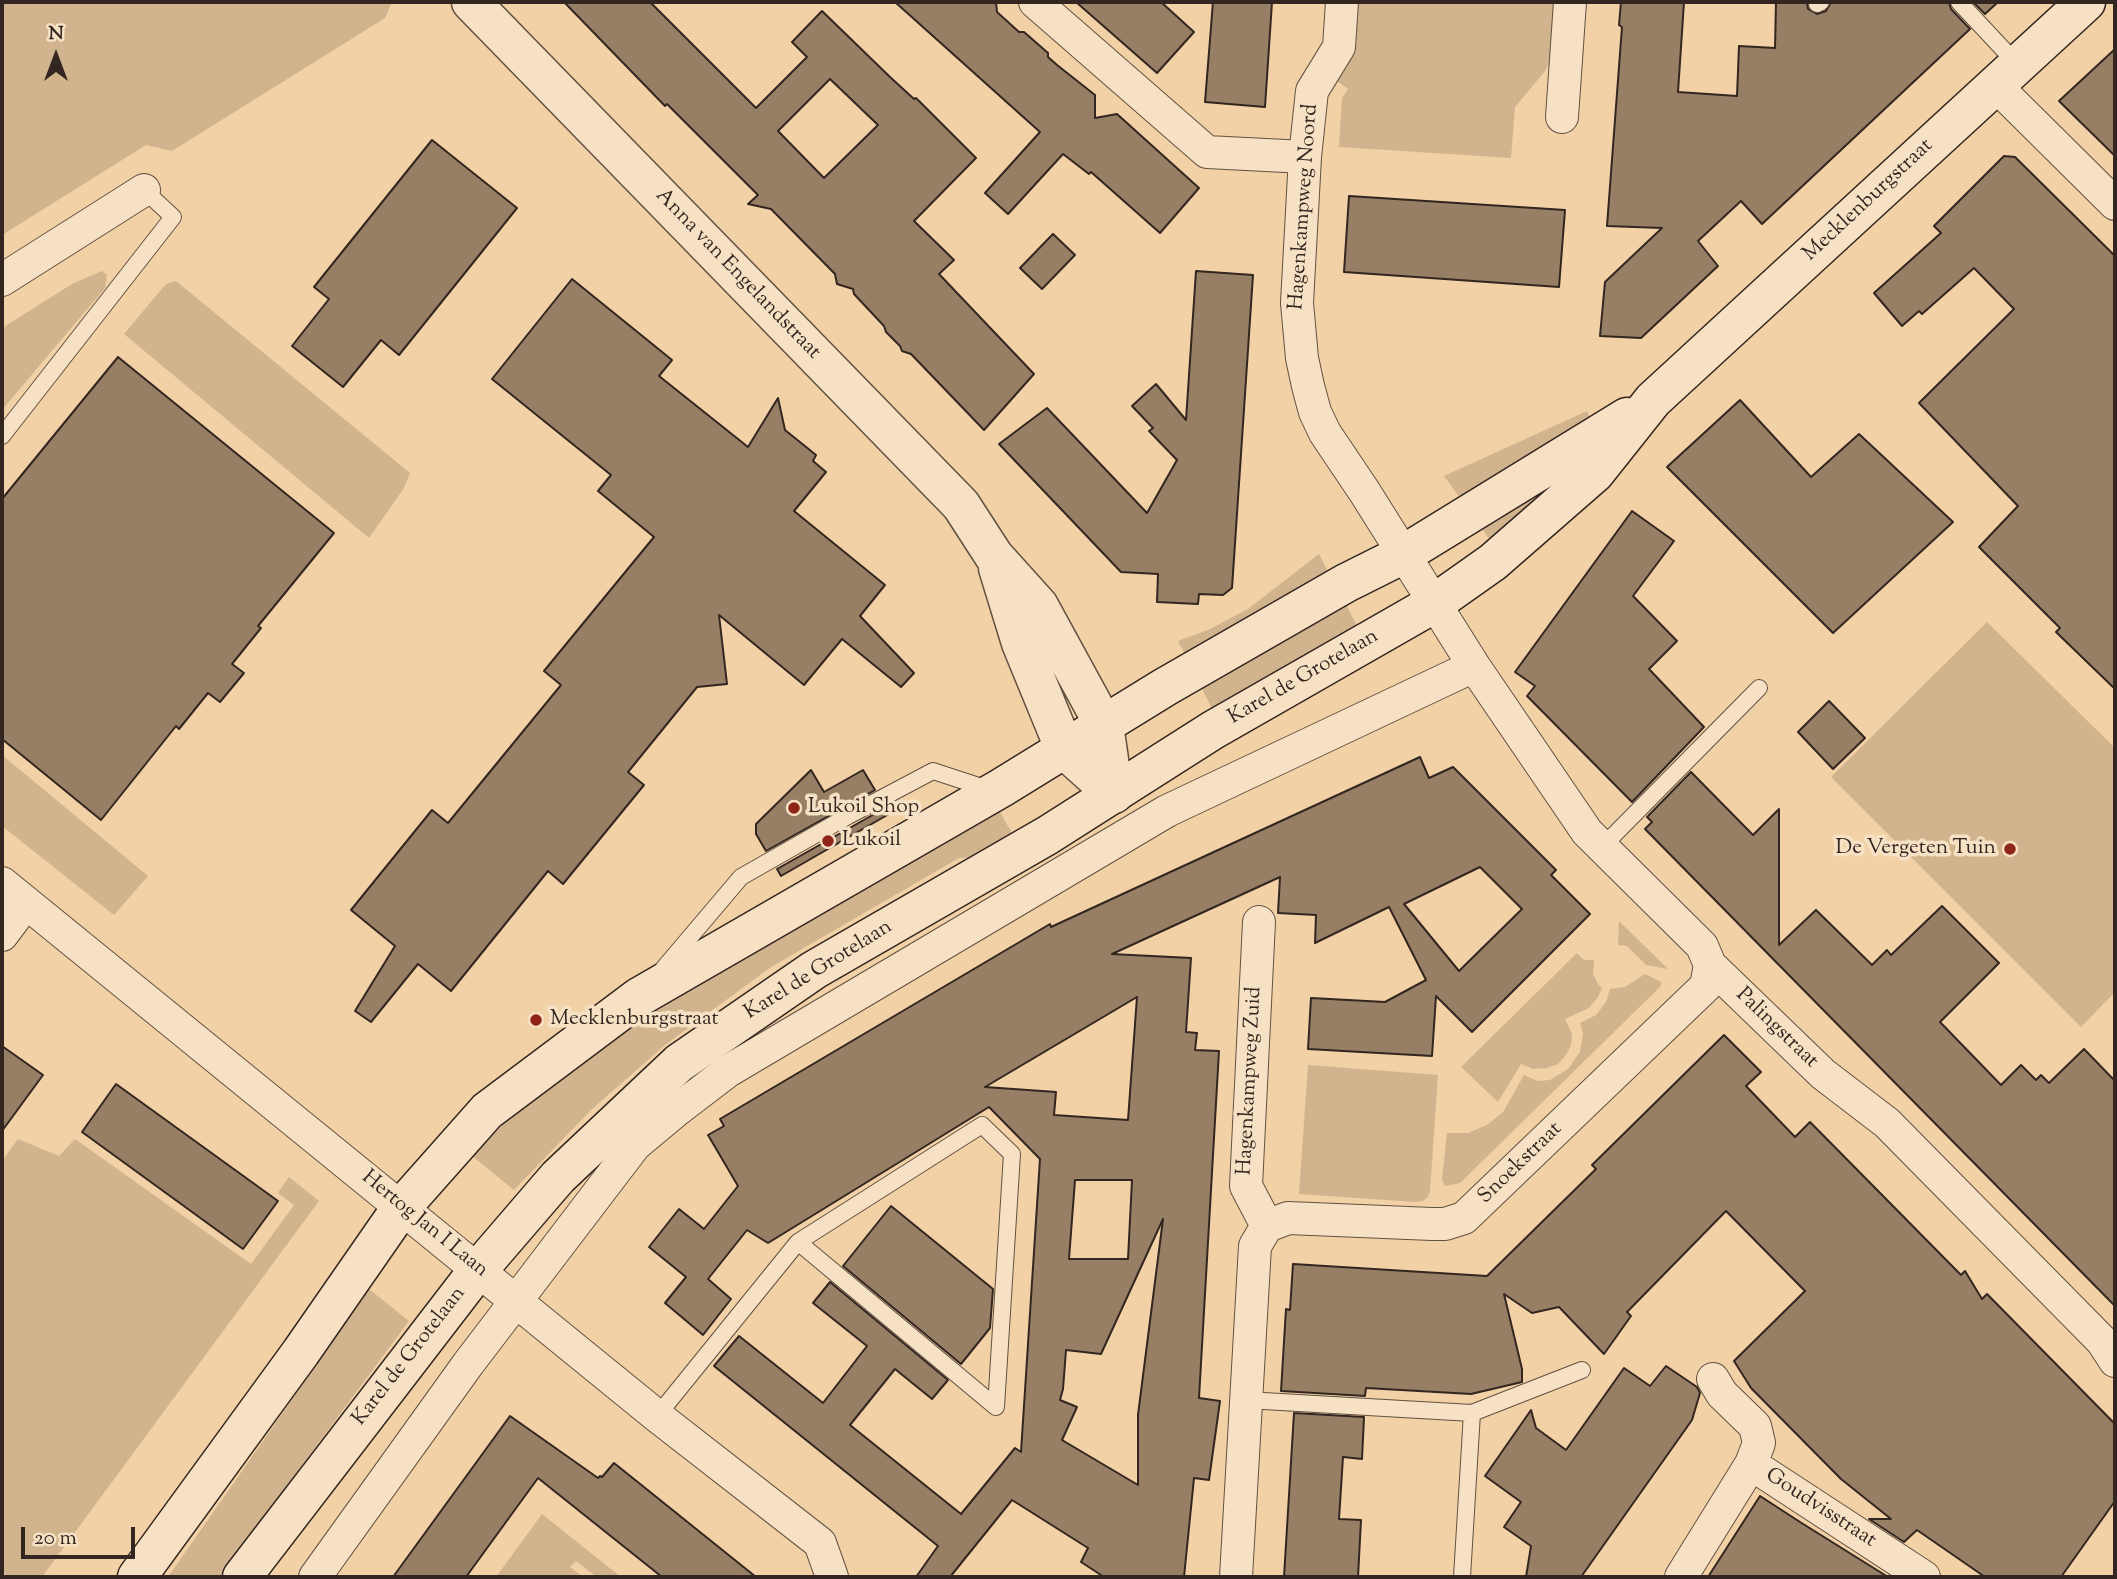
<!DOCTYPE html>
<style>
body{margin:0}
#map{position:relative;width:2117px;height:1579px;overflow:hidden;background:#f1d1a5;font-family:"Sorts Mill Goudy",serif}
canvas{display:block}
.frame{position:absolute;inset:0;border:4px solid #332620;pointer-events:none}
.north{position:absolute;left:21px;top:21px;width:70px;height:70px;-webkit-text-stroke:5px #f6e1c4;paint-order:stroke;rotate:0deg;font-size:19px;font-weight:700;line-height:28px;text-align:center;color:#332620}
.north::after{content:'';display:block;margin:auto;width:24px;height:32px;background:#332620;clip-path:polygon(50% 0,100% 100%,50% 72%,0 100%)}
.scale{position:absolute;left:21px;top:1527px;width:114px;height:32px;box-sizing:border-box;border:4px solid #332620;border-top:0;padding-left:9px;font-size:21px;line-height:24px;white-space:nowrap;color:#332620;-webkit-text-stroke:5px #f6e1c4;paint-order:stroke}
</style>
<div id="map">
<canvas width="2117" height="1579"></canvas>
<div class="frame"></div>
<div class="north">N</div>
<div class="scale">20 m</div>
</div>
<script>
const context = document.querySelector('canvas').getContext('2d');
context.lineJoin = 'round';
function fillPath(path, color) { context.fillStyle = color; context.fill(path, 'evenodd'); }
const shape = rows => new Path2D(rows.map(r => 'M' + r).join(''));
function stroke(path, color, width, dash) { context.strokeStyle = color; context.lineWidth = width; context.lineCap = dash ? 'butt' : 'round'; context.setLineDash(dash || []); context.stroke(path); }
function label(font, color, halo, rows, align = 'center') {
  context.font = font + ' "Sorts Mill Goudy",serif'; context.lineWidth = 7; context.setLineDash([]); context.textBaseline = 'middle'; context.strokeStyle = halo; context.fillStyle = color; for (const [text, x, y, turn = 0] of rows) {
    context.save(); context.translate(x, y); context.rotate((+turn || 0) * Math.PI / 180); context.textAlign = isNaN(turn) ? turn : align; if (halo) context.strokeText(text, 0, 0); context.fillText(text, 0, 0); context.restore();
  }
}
const green = shape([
 [2,2,392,2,385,18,172,151,146,145,2,235],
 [1354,2,1554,2,1551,59,1545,71,1515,107,1511,158,1339,147,1342,98,1348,89,1337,81,1349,58],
 [102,271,107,275,105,288,2,410,2,328,72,284],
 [176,281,410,473,404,488,369,538,124,334,166,284],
 [1587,411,1593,424,1464,503,1444,476],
 [1583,454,1495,547,1478,523],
 [1319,554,1332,580,1189,662,1178,641,1208,630,1248,609],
 [1344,600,1360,632,1216,717,1199,682],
 [1987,622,2115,748,2115,992,2081,1027,1831,777],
 [2,755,148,876,114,915,2,826],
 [997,807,1016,840,991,857,959,858,771,967,665,1045,591,1110,514,1190,472,1156,509,1119,551,1084,644,1017,714,972],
 [1619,921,1668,969,1646,965,1627,946,1618,945],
 [1577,953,1584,960,1594,960,1593,974,1598,984,1602,988,1598,997,1589,1008,1565,1019,1572,1034,1571,1045,1566,1055,1558,1064,1547,1068,1533,1069,1521,1064,1498,1102,1461,1067],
 [1645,974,1661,982,1661,986,1460,1183,1445,1186,1442,1180,1447,1133,1468,1133,1487,1125,1503,1112,1524,1075,1538,1081,1550,1080,1568,1069,1580,1052,1583,1034,1580,1023,1596,1015,1606,1002,1610,989,1625,987],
 [1308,1065,1438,1075,1430,1191,1428,1197,1423,1201,1415,1202,1299,1194],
 [18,1139,59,1156,75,1139,251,1264,294,1205,278,1193,289,1177,319,1201,42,1577,5,1577,6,1575,2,1571,2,1161],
 [369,1289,409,1321,219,1577,168,1577],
 [542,1514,621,1577,597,1577,576,1561,570,1567,583,1577,496,1577]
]);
const building = shape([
 [564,2,650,2,756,108,807,57,792,42,822,11,890,77,914,99,916,98,976,158,914,221,954,260,939,274,1034,374,984,430,911,354,902,351,900,346,886,332,884,326,854,294,853,289,837,284,835,274,771,209,748,204,758,195,667,104,665,106,564,2],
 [830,79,878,125,824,178,778,131,830,79],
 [895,2,996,2,997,12,1019,32,1024,32,1048,53,1048,57,1057,65,1095,95,1095,118,1117,114,1199,188,1160,233,1091,172,1089,174,1063,154,1008,214,985,193,1040,132,895,2],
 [1076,2,1161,2,1194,32,1157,73,1076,2],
 [1213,2,1272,2,1265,107,1205,102,1213,2],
 [1621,2,1684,2,1678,92,1737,96,1739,46,1775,48,1776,2,1807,2,1808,9,1817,14,1826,11,1831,2,1949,2,1951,9,1970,29,1762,224,1741,201,1698,241,1718,266,1641,338,1600,336,1605,282,1662,228,1607,226,1622,27,1619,25,1621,2],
 [1973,2,1998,2,1985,14,1973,2],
 [2115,49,2115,156,2059,101,2115,49],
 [432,140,517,208,399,355,381,340,343,387,292,346,329,299,314,287,432,140],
 [2004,156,2015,157,2115,256,2115,689,2056,632,2060,628,1979,547,2018,506,1919,403,2014,309,1974,268,1922,314,1919,311,1902,326,1874,293,1941,233,1934,226,2004,156],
 [1349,196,1565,210,1559,287,1344,272,1349,196],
 [1053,234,1075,255,1042,289,1020,268,1053,234],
 [1196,271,1253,275,1232,588,1223,595,1199,594,1198,604,1157,602,1158,574,1121,572,999,444,1047,408,1147,513,1177,460,1149,431,1153,428,1132,406,1156,384,1186,420,1196,271],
 [572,279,672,360,659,376,748,447,778,398,785,430,816,455,813,461,826,472,794,511,885,585,860,616,914,673,901,687,842,639,804,685,719,615,727,684,697,687,628,772,644,785,563,884,548,871,451,991,418,964,371,1022,355,1011,395,946,351,910,432,810,448,823,561,685,544,671,654,537,598,491,611,475,492,379,572,279],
 [118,357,334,533,258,626,261,628,232,664,244,673,220,702,208,693,179,729,176,726,101,820,2,739,2,499,118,357],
 [1740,400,1811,477,1859,434,1953,522,1833,633,1667,467,1740,400],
 [1632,511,1674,541,1633,596,1677,641,1649,669,1704,727,1632,802,1527,696,1535,686,1515,672,1632,511],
 [1829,701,1865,738,1833,769,1798,732,1829,701],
 [1420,757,1429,778,1453,767,1556,870,1551,875,1590,914,1472,1032,1436,996,1432,1056,1308,1049,1311,998,1385,1002,1426,980,1389,907,1315,943,1316,915,1278,913,1280,877,1112,954,1191,958,1186,1032,1197,1033,1195,1050,1219,1051,1199,1398,1220,1401,1209,1480,1194,1478,1184,1577,1104,1577,1081,1562,1088,1548,1012,1500,950,1577,916,1577,938,1546,714,1366,739,1336,823,1403,867,1346,813,1303,830,1282,948,1380,932,1399,895,1369,850,1425,961,1514,1015,1448,1021,1452,1040,1159,989,1107,768,1243,747,1230,708,1279,731,1299,703,1335,665,1303,686,1277,649,1247,679,1209,704,1229,738,1186,708,1135,724,1126,720,1119,1050,924,1051,927,1420,757],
 [1480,867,1522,909,1459,971,1404,904,1480,867],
 [1137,997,1128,1120,1054,1115,1056,1092,985,1087,1137,997],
 [1075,1180,1132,1180,1128,1259,1069,1259,1075,1180],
 [1163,1219,1138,1415,1138,1485,1062,1440,1077,1407,1060,1400,1063,1389,1066,1350,1101,1354,1163,1219],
 [811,770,824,792,863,770,875,790,766,851,756,834,756,824,811,770],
 [1691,772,1753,835,1779,809,1779,945,1816,910,1872,965,1887,950,1891,955,1942,906,1999,963,1940,1022,2001,1085,2021,1065,2036,1080,2041,1075,2049,1083,2084,1049,2115,1081,2115,1306,1645,829,1652,822,1647,817,1691,772],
 [885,808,889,814,781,876,777,869,885,808],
 [1724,1035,1761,1072,1746,1086,1795,1137,1810,1122,1961,1275,1965,1271,1982,1299,1987,1294,2115,1424,2115,1501,2061,1577,1985,1577,1917,1530,1904,1542,1869,1519,1891,1519,1841,1479,1751,1388,1734,1361,1805,1291,1726,1211,1627,1312,1631,1316,1604,1354,1559,1307,1532,1313,1504,1294,1522,1369,1522,1382,1471,1394,1366,1388,1365,1396,1281,1391,1286,1309,1290,1310,1293,1264,1487,1276,1596,1169,1592,1165,1724,1035],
 [2,1046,43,1075,2,1131,2,1046],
 [116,1084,278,1201,243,1249,82,1132,116,1084],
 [891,1206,993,1289,990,1328,961,1364,843,1266,891,1206],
 [1666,1366,1697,1387,1700,1393,1692,1420,1581,1577,1526,1577,1531,1546,1504,1527,1521,1502,1485,1476,1531,1410,1536,1428,1566,1450,1624,1368,1650,1386,1666,1366],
 [1294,1413,1364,1417,1362,1459,1343,1457,1339,1519,1361,1520,1358,1577,1284,1577,1294,1413],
 [510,1416,598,1478,600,1476,602,1477,614,1463,756,1577,662,1577,538,1478,466,1577,393,1577,510,1416],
 [1760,1496,1800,1522,1888,1577,1708,1577,1760,1496]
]);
const service = shape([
 [1959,2,2017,64],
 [1817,4,1821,2],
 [2,436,173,217,144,190],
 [1602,847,1759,688],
 [663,969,741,877,848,816,933,771,991,790],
 [1246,1400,1472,1413],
 [657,1416,798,1242,996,1407,1012,1154,982,1125,798,1242],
 [1462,1577,1472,1413,1582,1370]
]);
const minor = shape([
 [1035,2,1207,152,1305,157],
 [1342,2,1339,47,1312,91,1305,157,1297,303,1302,358,1308,386,1315,412,1325,433,1364,491,1474,666,1587,832,1702,946,1710,965,1823,1074,1887,1123,2102,1341,2115,1361],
 [1995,85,2115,204],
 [1562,117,1570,2],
 [2,280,144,190],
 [2,883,657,1416,820,1543,832,1577],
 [1259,922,1246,1186,1267,1226],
 [2,935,26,903],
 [1267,1226,1288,1218,1432,1224,1445,1224,1464,1218,1706,986,1710,965],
 [1751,1464,1924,1577],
 [315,1577,468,1364,635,1145,677,1110,728,1071,1167,811,1474,666],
 [1236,1577,1255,1246,1267,1226],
 [1681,1577,1751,1464,1759,1443,1755,1426,1722,1394,1713,1379]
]);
const tertiary = shape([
 [471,2,961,505,994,556,1039,606,1104,725,1114,794],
 [998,568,1021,643,1065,750,1114,794]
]);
const secondary = shape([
 [137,1577,301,1352,401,1208,487,1111,639,997,1001,788,1165,687,1346,583,1404,554,1627,417],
 [242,1577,478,1270,558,1177,679,1063,814,970,1048,835,1213,730,1435,603,1493,562,1595,473,1653,400,2086,2]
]);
const markers = [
 [794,808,7,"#8f2418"],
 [828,841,7,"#8f2418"],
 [2010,849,7,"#8f2418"],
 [536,1020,7,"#8f2418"]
];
const streetNames = [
 ["Mecklenburgstraat",1869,201,-43],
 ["Hagenkampweg Noord",1305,207,-86],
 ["Anna van Engelandstraat",737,275,46],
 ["Karel de Grotelaan",1304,678,-30],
 ["Karel de Grotelaan",819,971,-32],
 ["Palingstraat",1776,1029,44],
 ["Hagenkampweg Zuid",1251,1081,-87],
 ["Snoekstraat",1521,1164,-44],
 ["Hertog Jan I Laan",424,1225,39],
 ["Karel de Grotelaan",410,1357,-52],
 ["Goudvisstraat",1820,1509,33]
];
const poiNames = [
 ["Lukoil Shop",808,808],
 ["Lukoil",842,841],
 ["De Vergeten Tuin",1996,849,"right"],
 ["Mecklenburgstraat",550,1020]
];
fillPath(green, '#d1b48e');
fillPath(building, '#967f65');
stroke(building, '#332620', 2);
stroke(service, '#625141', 18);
stroke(minor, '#625141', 34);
stroke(tertiary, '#625141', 41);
stroke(secondary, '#332620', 41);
stroke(service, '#f6e1c4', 16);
stroke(minor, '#f6e1c4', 32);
stroke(tertiary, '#f6e1c4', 38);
stroke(secondary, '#f6e1c4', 38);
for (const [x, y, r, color] of markers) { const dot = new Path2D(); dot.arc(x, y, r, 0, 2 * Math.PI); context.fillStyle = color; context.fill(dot); stroke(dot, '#f6e1c4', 2.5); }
label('21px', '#332620', '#f6e1c4', streetNames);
label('21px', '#332620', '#f6e1c4', poiNames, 'left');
</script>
